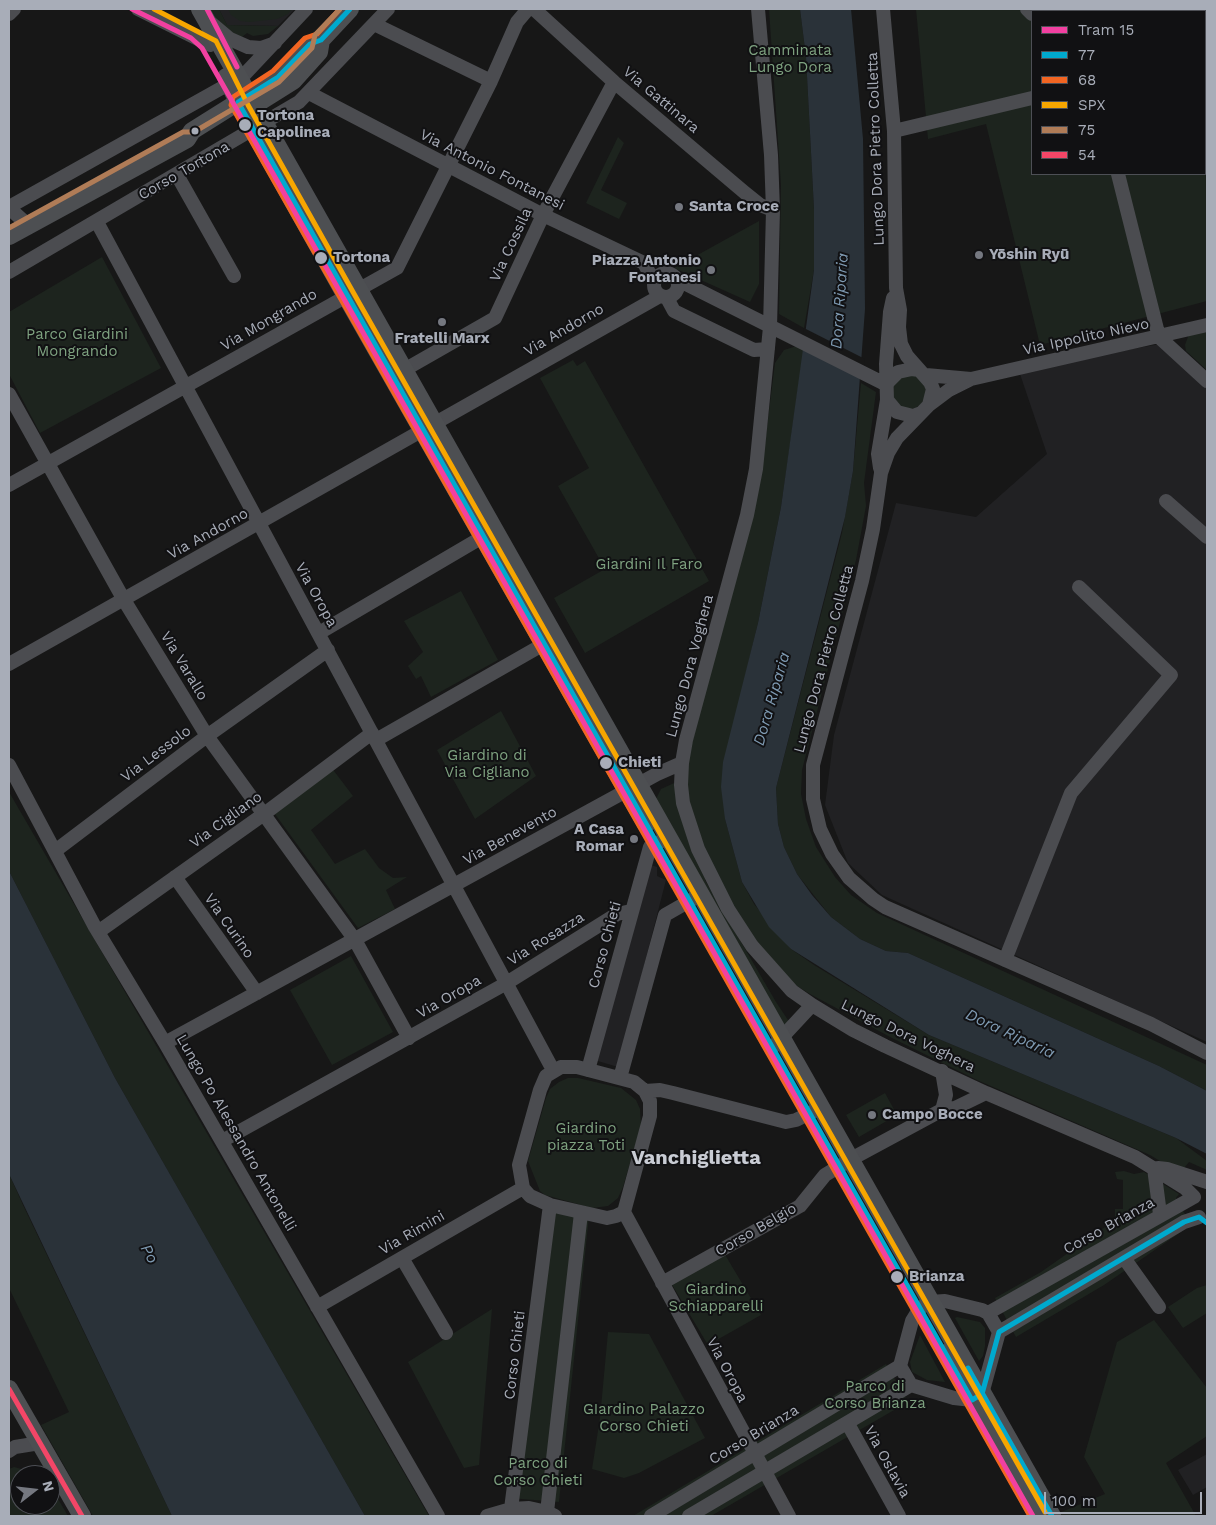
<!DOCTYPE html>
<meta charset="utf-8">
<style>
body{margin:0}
#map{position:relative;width:1216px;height:1525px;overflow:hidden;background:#171717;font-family:"Work Sans",sans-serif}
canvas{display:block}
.frame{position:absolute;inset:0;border:10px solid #a8adb8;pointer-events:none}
.legend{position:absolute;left:1031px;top:10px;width:175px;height:165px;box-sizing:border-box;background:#111113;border:1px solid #4d4f55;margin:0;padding:6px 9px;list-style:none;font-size:15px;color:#a8adb8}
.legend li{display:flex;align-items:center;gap:10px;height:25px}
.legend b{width:25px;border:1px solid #4d4f55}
.north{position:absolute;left:10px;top:1465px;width:50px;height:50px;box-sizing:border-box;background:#111113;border:1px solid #4d4f55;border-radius:50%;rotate:74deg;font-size:14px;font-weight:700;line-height:20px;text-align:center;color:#a8adb8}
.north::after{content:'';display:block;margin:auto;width:18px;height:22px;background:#757880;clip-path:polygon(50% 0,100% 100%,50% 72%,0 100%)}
.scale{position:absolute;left:1044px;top:1492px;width:158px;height:22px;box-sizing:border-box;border:2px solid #a8adb8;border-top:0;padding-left:6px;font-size:15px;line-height:18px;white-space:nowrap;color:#a8adb8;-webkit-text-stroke:4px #111113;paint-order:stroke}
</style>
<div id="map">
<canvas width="1216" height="1525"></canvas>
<div class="frame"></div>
<ul class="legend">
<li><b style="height:6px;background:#f240a1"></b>Tram 15</li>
<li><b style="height:6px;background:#00a9ce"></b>77</li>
<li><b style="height:6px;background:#f26522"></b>68</li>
<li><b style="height:6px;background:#f7a600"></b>SPX</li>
<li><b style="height:6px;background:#b07c57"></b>75</li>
<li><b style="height:6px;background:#f34667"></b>54</li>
</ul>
<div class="north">N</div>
<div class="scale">100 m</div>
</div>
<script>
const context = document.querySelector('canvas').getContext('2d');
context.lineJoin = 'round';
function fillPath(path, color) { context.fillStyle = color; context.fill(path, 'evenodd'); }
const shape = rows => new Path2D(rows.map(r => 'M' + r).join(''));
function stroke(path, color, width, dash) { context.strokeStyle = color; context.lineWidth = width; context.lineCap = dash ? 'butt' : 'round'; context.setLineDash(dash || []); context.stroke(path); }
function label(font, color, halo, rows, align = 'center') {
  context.font = font + ' "Work Sans",sans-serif'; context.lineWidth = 4; context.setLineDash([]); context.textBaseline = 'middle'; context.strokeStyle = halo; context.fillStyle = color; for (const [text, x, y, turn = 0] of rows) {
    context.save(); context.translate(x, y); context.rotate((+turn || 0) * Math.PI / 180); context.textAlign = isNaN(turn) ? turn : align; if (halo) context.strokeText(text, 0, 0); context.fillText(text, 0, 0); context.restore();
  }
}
const built = shape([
 [219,9,295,9,278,26,227,25],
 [1173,342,1207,372,1207,1042,882,895,848,863,825,805,834,735,896,503,976,517,1047,454,1018,368],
 [651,865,657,867,657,876,666,880,618,1067,591,1059],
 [1207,1454,1207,1487,1193,1495,1178,1470]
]);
const green = shape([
 [209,9,219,9,227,25,278,26,268,34,253,36,247,33,242,37,217,25],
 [228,9,292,9,288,14,277,19,250,22,240,21,231,15],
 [769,9,800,9,806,57,814,209,814,270,804,328,779,314,781,185],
 [916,9,1207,10,1207,301,1040,345,986,124,928,139],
 [1032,11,1205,11,1205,174,1032,174],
 [618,137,624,143,601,190,627,203,619,219,586,203],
 [759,221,759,284,750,302,674,268],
 [102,257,161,368,40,433,9,374,9,312],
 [1207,328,1207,370,1186,351,1185,345,1189,334],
 [800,345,804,348,781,507,758,623,736,715,725,819,742,882,754,904,791,949,814,965,929,1035,1176,1138,1207,1161,1207,1170,1189,1162,1180,1173,1150,1155,977,1080,892,1038,810,994,771,970,708,872,705,880,776,1002,790,1023,781,1030,653,805,661,789,683,779,763,459,775,363,784,350],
 [573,360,577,366,585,361,709,581,585,653,554,598,605,569,558,486,589,468,540,378],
 '892 392a17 17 0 1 1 34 0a17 17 0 1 1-34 0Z',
 [861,383,876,392,864,483,866,506,856,560,802,770,801,794,806,819,816,847,835,877,851,895,877,913,1207,1065,1207,1091,1159,1066,908,953,886,951,860,939,831,917,797,874,784,847,778,824,776,788,842,533,853,471],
 [461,591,498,660,431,697,421,676,416,679,408,666,423,652,404,621],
 [501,711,536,776,475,819,437,750],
 [331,767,353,796,311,830,335,864,365,849,379,868,393,878,407,877,386,890,395,909,358,928,272,810],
 [9,792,429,1516,365,1516,115,1078,9,871],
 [351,956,393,1032,332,1065,290,990],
 [568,1078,578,1078,621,1088,636,1100,640,1109,641,1126,623,1187,618,1198,608,1206,592,1208,545,1195,540,1191,528,1161,546,1098,550,1089,559,1082],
 [885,1093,897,1115,859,1137,846,1115],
 [1124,1171,1134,1174,1144,1172,1179,1194,1176,1198,1191,1225,1104,1285,1016,1337,995,1298,1041,1272,1115,1220,1115,1209,1123,1209,1123,1180,1117,1179,1115,1172],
 [9,1174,23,1205,172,1516,93,1516,41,1425,69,1412,9,1288],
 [550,1205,589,1216,559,1502,509,1498],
 [724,1253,761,1315,708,1345,671,1283],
 [1207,1285,1207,1313,1183,1328,1168,1307,1197,1288],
 [492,1309,479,1465,464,1468,408,1362],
 [957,1317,980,1322,985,1328,985,1346,983,1356,979,1361,955,1318],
 [1154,1320,1207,1388,1207,1436,1166,1463,1196,1516,1061,1516,1059,1513,1105,1494,1084,1457,1117,1342],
 [608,1332,649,1334,705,1438,639,1473,624,1478,592,1469,600,1418],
 [920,1335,945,1382,927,1380,912,1372,910,1362],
 [886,1364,908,1402,711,1516,633,1516],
 [14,1467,44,1475,20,1475,20,1505,50,1505,50,1485,68,1516,9,1516,9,1469]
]);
const water = shape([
 [800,9,851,9,863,139,865,309,853,471,845,517,776,788,778,824,784,847,797,874,812,895,831,917,860,939,886,951,908,953,1159,1066,1207,1091,1207,1154,1176,1138,929,1035,791,949,769,927,742,882,725,819,721,787,723,762,758,623,781,507,814,270,814,209,806,57],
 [9,871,115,1078,365,1516,172,1516,9,1174]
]);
const pier = shape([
 [804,328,865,359,863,380,802,338]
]);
const minor = shape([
 [138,9,210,45],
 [534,9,614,82,744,192,760,205,773,210],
 [758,9,771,155,773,210,770,327,756,469,747,515,686,740,682,763,681,785,683,803,698,849,728,909,752,946,792,991,812,1005,853,1030,885,1046,986,1093,1135,1157,1185,1188,1194,1197],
 [883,9,894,131,896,288,900,310,899,327,901,344,907,356,930,382,933,389,929,405],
 [1027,9,1032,14],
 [1088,9,1093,11],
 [1122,9,1145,11],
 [1170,9,1173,11],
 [9,14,14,9],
 [211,23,230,39,248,47,261,48,275,43],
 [374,24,491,81],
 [1205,57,1207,56],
 [309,93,543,215,644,263,654,282],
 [894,131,1032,98],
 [1118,174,1159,337],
 [177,175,234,276],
 [9,207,243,76,306,9],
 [9,208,28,225],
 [97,222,553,1070],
 [9,272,299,102,388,9],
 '654 285a12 12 0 1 1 24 0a12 12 0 1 1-24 0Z',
 [678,280,887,385],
 [667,298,674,311,754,350,768,349],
 [893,298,890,312,886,364,887,400,897,412,913,416,921,413],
 [1159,337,1207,381],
 [397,374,495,318,543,215,614,82],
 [926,375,971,379,1207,325],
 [971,379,949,390,929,405,897,438,888,453,881,473,873,529,862,581,813,765,813,799,820,829,832,854,849,878,873,899,885,907,1151,1024,1207,1053],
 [888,382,898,372,912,369,919,370],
 [9,394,124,600,207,736,355,940,409,1038],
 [880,468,878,454,887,400],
 [9,485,397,268,491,81,517,22,528,9],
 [1166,501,1207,537],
 [319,633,491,532],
 [9,664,660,296],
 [376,740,551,640],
 [9,765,95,927,165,1043,438,1516],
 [55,851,207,736,328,650],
 [175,877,257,993],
 [98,932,264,814,372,733],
 [1005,960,1071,793,1171,675,1079,587],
 [165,1043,657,774,682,763],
 [773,1047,812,1005],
 [561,1067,577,1067,634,1082,645,1091,650,1101,650,1116,624,1212,616,1216,607,1218,550,1205,530,1196,523,1188,519,1165,540,1090,546,1076,561,1067],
 [588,1070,650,847,667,838],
 [620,1078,665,915,700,895],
 [645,1091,660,1090,673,1093,786,1122,796,1120,820,1108],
 [942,1110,946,1095,942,1071],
 [222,1141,505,984,617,914,631,911],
 [1154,1168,1160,1214],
 [1158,1168,1167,1169,1207,1182],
 [624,1212,789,1516],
 [402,1258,446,1333],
 [1124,1258,1159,1307],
 [662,1283,800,1206,825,1175,853,1158,942,1110,955,1108,986,1093],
 [945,1301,982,1310,988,1313,999,1332,982,1394,972,1400,954,1398,911,1385,900,1366,912,1321,920,1308,930,1302,945,1301],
 [317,1307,523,1188],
 [988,1313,1194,1197],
 [999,1332,1184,1222,1199,1217],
 [848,1424,899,1516],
 [9,1451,15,1447,40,1443],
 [511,1509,550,1205],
 [547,1512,581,1213],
 [487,1516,511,1509,529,1508,547,1512,555,1516],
 [651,1516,900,1366],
 [689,1516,911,1385]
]);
const major = shape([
 [200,9,1052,1516],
 [226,77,241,108,346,296,646,824],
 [250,108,293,81,319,52,321,40,350,9],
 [9,236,187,139,192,131,278,77,310,44,321,40],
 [946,1353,1038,1516],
 [9,1389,82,1516]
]);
const bus1 = shape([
 [350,9,321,40,310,44,278,77,238,102,972,1400,982,1394,999,1332,1184,1222,1199,1217,1207,1223],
 [968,1368,1052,1516]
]);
const bus2 = shape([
 [340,9,317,34,305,38,273,71,233,97,231,105,1030,1516]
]);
const bus3 = shape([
 [154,9,216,41,248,105,353,292,1045,1512]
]);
const bus4 = shape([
 [9,228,183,132,194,132,279,82,312,48,315,35,340,9]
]);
const bus5 = shape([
 [9,1389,82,1516]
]);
const tram1 = shape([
 [132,9,191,38,202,48,1033,1516],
 [207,9,237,67]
]);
const markers = [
 [245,125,7,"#a8adb8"],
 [195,131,4.5,"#a8adb8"],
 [679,207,5,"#757880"],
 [979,255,5,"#757880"],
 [321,258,7,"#a8adb8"],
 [711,270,5,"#757880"],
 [442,322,5,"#757880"],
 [606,763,7,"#a8adb8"],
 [634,839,5,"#757880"],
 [872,1115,5,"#757880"],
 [897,1277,7,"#a8adb8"]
];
const parkNames = [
 ["Camminata",790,51],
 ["Lungo Dora",790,68],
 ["Parco Giardini",77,335],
 ["Mongrando",77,352],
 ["Giardini Il Faro",649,565],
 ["Giardino di",487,756],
 ["Via Cigliano",487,773],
 ["Giardino",586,1129],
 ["piazza Toti",586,1146],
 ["Giardino",716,1290],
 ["Schiapparelli",716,1307],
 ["Parco di",875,1387],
 ["Corso Brianza",875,1404],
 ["GIardino Palazzo",644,1410],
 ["Corso Chieti",644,1427],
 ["Parco di",538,1464],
 ["Corso Chieti",538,1481]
];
const streetNames = [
 ["Via Gattinara",661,100,40],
 ["Lungo Dora Pietro Colletta",876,149,-92],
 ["Via Antonio Fontanesi",492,170,27],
 ["Corso Tortona",184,171,-30],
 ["Via Cossila",511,245,-65],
 ["Via Mongrando",269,320,-30],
 ["Via Andorno",564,330,-30],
 ["Via Ippolito Nievo",1086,337,-12],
 ["Via Andorno",208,534,-29],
 ["Via Oropa",316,595,61],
 ["Lungo Dora Pietro Colletta",824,659,-75],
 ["Via Varallo",184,666,59],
 ["Lungo Dora Voghera",690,666,-75],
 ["Via Lessolo",156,754,-37],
 ["Via Cigliano",226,820,-36],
 ["Via Benevento",510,836,-29],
 ["Via Curino",229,926,55],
 ["Via Rosazza",546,939,-32],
 ["Corso Chieti",605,945,-75],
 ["Via Oropa",449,997,-30],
 ["Lungo Dora Voghera",908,1036,26],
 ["Lungo Po Alessandro Antonelli",236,1133,60],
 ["Corso Brianza",1109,1226,-29],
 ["Corso Belgio",756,1230,-30],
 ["Via Rimini",412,1233,-30],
 ["Corso Chieti",515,1355,-83],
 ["Via Oropa",727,1370,62],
 ["Corso Brianza",754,1435,-31],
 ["Via Oslavia",887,1462,61]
];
const stopNames = [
 ["Tortona",257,116],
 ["Capolinea",257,133],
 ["Tortona",333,258],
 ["Chieti",618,763],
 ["Brianza",909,1277]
];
const poiNames = [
 ["Santa Croce",689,207],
 ["Yōshin Ryū",989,255],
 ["Piazza Antonio",701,261,"right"],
 ["Fontanesi",701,278,"right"],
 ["Fratelli Marx",442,339,"center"],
 ["A Casa",624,830,"right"],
 ["Romar",624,847,"right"],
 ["Campo Bocce",882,1115]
];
const waterNames = [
 ["Dora Riparia",840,301,-86],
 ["Dora Riparia",772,699,-74],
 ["Dora Riparia",1010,1034,25],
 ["Po",149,1254,62]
];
const districtNames = [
 ["Vanchiglietta",696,1158]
];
fillPath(built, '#212123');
fillPath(green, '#1d241e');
fillPath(water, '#2a3239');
fillPath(pier, '#171717');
stroke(minor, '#4b4c50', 14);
stroke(major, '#4d4f52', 18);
stroke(bus1, '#00a9ce', 5);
stroke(bus2, '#f26522', 5);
stroke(bus3, '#f7a600', 5);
stroke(bus4, '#b07c57', 5);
stroke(bus5, '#f34667', 5);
stroke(tram1, '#f240a1', 5);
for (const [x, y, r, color] of markers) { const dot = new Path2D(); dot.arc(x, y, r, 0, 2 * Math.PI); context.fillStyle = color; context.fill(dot); stroke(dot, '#111113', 2); }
label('15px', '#7fa381', '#111113', parkNames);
label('15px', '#a8adb8', '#111113', streetNames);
label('bold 15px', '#a8adb8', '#111113', stopNames, 'left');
label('bold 15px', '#a8adb8', '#111113', poiNames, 'left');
label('italic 16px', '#7f9bb3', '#111113', waterNames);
label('bold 20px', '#c9ccd4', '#111113', districtNames);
</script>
